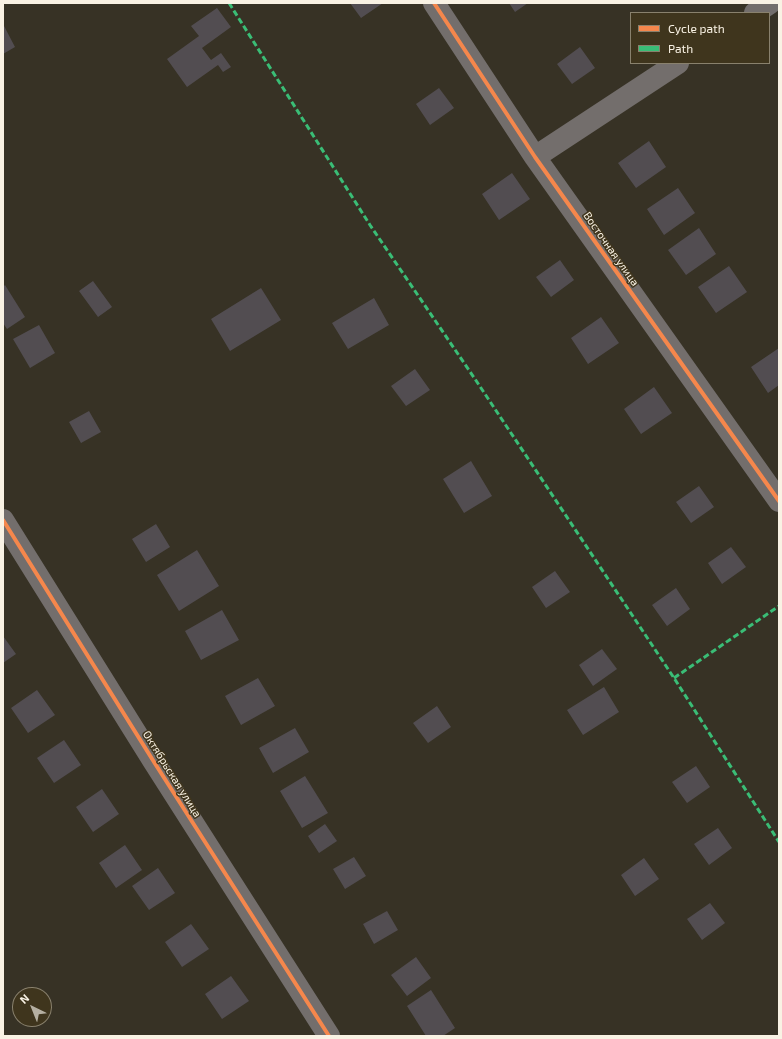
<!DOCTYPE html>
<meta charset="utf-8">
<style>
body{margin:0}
#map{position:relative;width:782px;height:1039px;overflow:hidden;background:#373225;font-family:"Exo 2",sans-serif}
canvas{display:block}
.frame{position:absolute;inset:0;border:4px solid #f9f2e4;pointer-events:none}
.legend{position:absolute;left:630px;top:12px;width:140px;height:52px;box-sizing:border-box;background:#3f351d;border:1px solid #89816d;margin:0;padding:5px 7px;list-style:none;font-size:12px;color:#f9f2e4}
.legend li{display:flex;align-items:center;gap:8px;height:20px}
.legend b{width:20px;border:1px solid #89816d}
.north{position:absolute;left:12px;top:987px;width:40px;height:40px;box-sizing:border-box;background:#3f351d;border:1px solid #89816d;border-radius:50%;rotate:317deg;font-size:11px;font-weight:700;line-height:16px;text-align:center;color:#f9f2e4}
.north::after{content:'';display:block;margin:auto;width:14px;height:18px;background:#b5afa1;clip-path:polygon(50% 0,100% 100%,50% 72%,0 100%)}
</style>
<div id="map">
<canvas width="782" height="1039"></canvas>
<div class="frame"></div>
<ul class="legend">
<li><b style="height:5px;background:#f5874c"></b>Cycle path</li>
<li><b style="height:5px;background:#3abd76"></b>Path</li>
</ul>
<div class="north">N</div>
</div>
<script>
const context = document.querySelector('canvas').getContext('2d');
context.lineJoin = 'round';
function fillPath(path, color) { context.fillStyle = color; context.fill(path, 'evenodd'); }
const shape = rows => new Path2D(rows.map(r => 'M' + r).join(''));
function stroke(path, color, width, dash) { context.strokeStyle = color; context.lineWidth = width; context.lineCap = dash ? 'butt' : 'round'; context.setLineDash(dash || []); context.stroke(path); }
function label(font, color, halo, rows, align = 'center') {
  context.font = font + ' "Exo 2",sans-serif'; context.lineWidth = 3; context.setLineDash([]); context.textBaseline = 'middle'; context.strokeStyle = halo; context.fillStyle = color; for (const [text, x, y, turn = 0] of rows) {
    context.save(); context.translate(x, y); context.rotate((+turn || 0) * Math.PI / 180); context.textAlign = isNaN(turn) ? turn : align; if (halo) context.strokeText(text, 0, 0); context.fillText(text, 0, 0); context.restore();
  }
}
const building = shape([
 [350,3,383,3,361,18],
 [509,3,528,3,515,12],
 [217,8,231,27,202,48,211,60,221,53,231,67,223,72,218,65,187,87,167,59,199,36,191,26],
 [3,24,15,47,3,54],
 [580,47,595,68,572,84,557,64],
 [439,88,454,108,430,125,416,104],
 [649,141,666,167,636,188,618,163],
 [512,173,530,199,499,220,482,194],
 [678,188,695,213,664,235,647,209],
 [699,228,716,254,686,275,668,250],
 [560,260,574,280,551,297,536,277],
 [729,266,747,292,716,313,698,287],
 [93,281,112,307,98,317,79,291],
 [5,285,25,317,7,329,3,323,3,287],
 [261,288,281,320,230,351,211,319],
 [374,298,389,325,348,349,332,323],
 [601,317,619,343,588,364,571,338],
 [39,325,55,353,30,368,13,339],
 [779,348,779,385,768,393,751,367],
 [415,369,430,390,406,406,391,386],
 [654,387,672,413,641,434,624,409],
 [89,411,101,432,81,443,69,422],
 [471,461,492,496,464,513,443,479],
 [699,486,714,507,691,523,676,502],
 [156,524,170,547,146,562,132,539],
 [731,547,746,567,722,584,708,563],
 [197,550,219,586,179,611,157,575],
 [555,571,570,592,546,608,532,587],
 [676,588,690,609,667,626,652,605],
 [222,610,239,640,201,660,185,631],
 [3,636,16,654,3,663],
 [602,649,617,669,593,686,579,665],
 [258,678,275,706,241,725,225,696],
 [604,687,619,712,583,735,567,710],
 [37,690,55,715,28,733,11,708],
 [437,706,451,727,428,743,413,723],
 [295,728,309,752,273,773,259,748],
 [64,740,81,765,54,783,37,758],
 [696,766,710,787,687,803,672,782],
 [305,776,328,813,302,828,280,791],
 [102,789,119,814,93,832,76,807],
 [325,824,337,841,319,853,308,836],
 [718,828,732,848,709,865,694,844],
 [125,845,142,870,116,888,99,863],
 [354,857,366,876,345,889,333,869],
 [644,858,659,879,635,896,621,875],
 [158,868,175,893,149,910,132,886],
 [710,903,725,923,702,940,687,919],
 [387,911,398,930,374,944,363,924],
 [191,924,209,949,182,967,165,942],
 [416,957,431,978,407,996,391,975],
 [231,976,249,1001,222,1019,205,994],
 [431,990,455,1028,443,1036,426,1036,407,1006]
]);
const minor = shape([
 [434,3,535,157,779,501],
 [755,13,770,3],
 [535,157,678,63],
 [3,520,154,762,329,1036]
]);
const quiet = shape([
 [229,3,370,225,475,379,674,678,779,842],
 [674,678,779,606]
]);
const cycleway = shape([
 [434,3,535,157,779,501],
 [3,520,154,762,329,1036]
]);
const streetNames = [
 ["Восточная улица",611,249,55],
 ["Октябрьская улица",172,774,58]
];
fillPath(building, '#524d51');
stroke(minor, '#736e6c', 22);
stroke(quiet, '#3abd76', 3, [6, 3]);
stroke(cycleway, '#f5874c', 4);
label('11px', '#f9f2e4', '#3f351d', streetNames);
</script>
